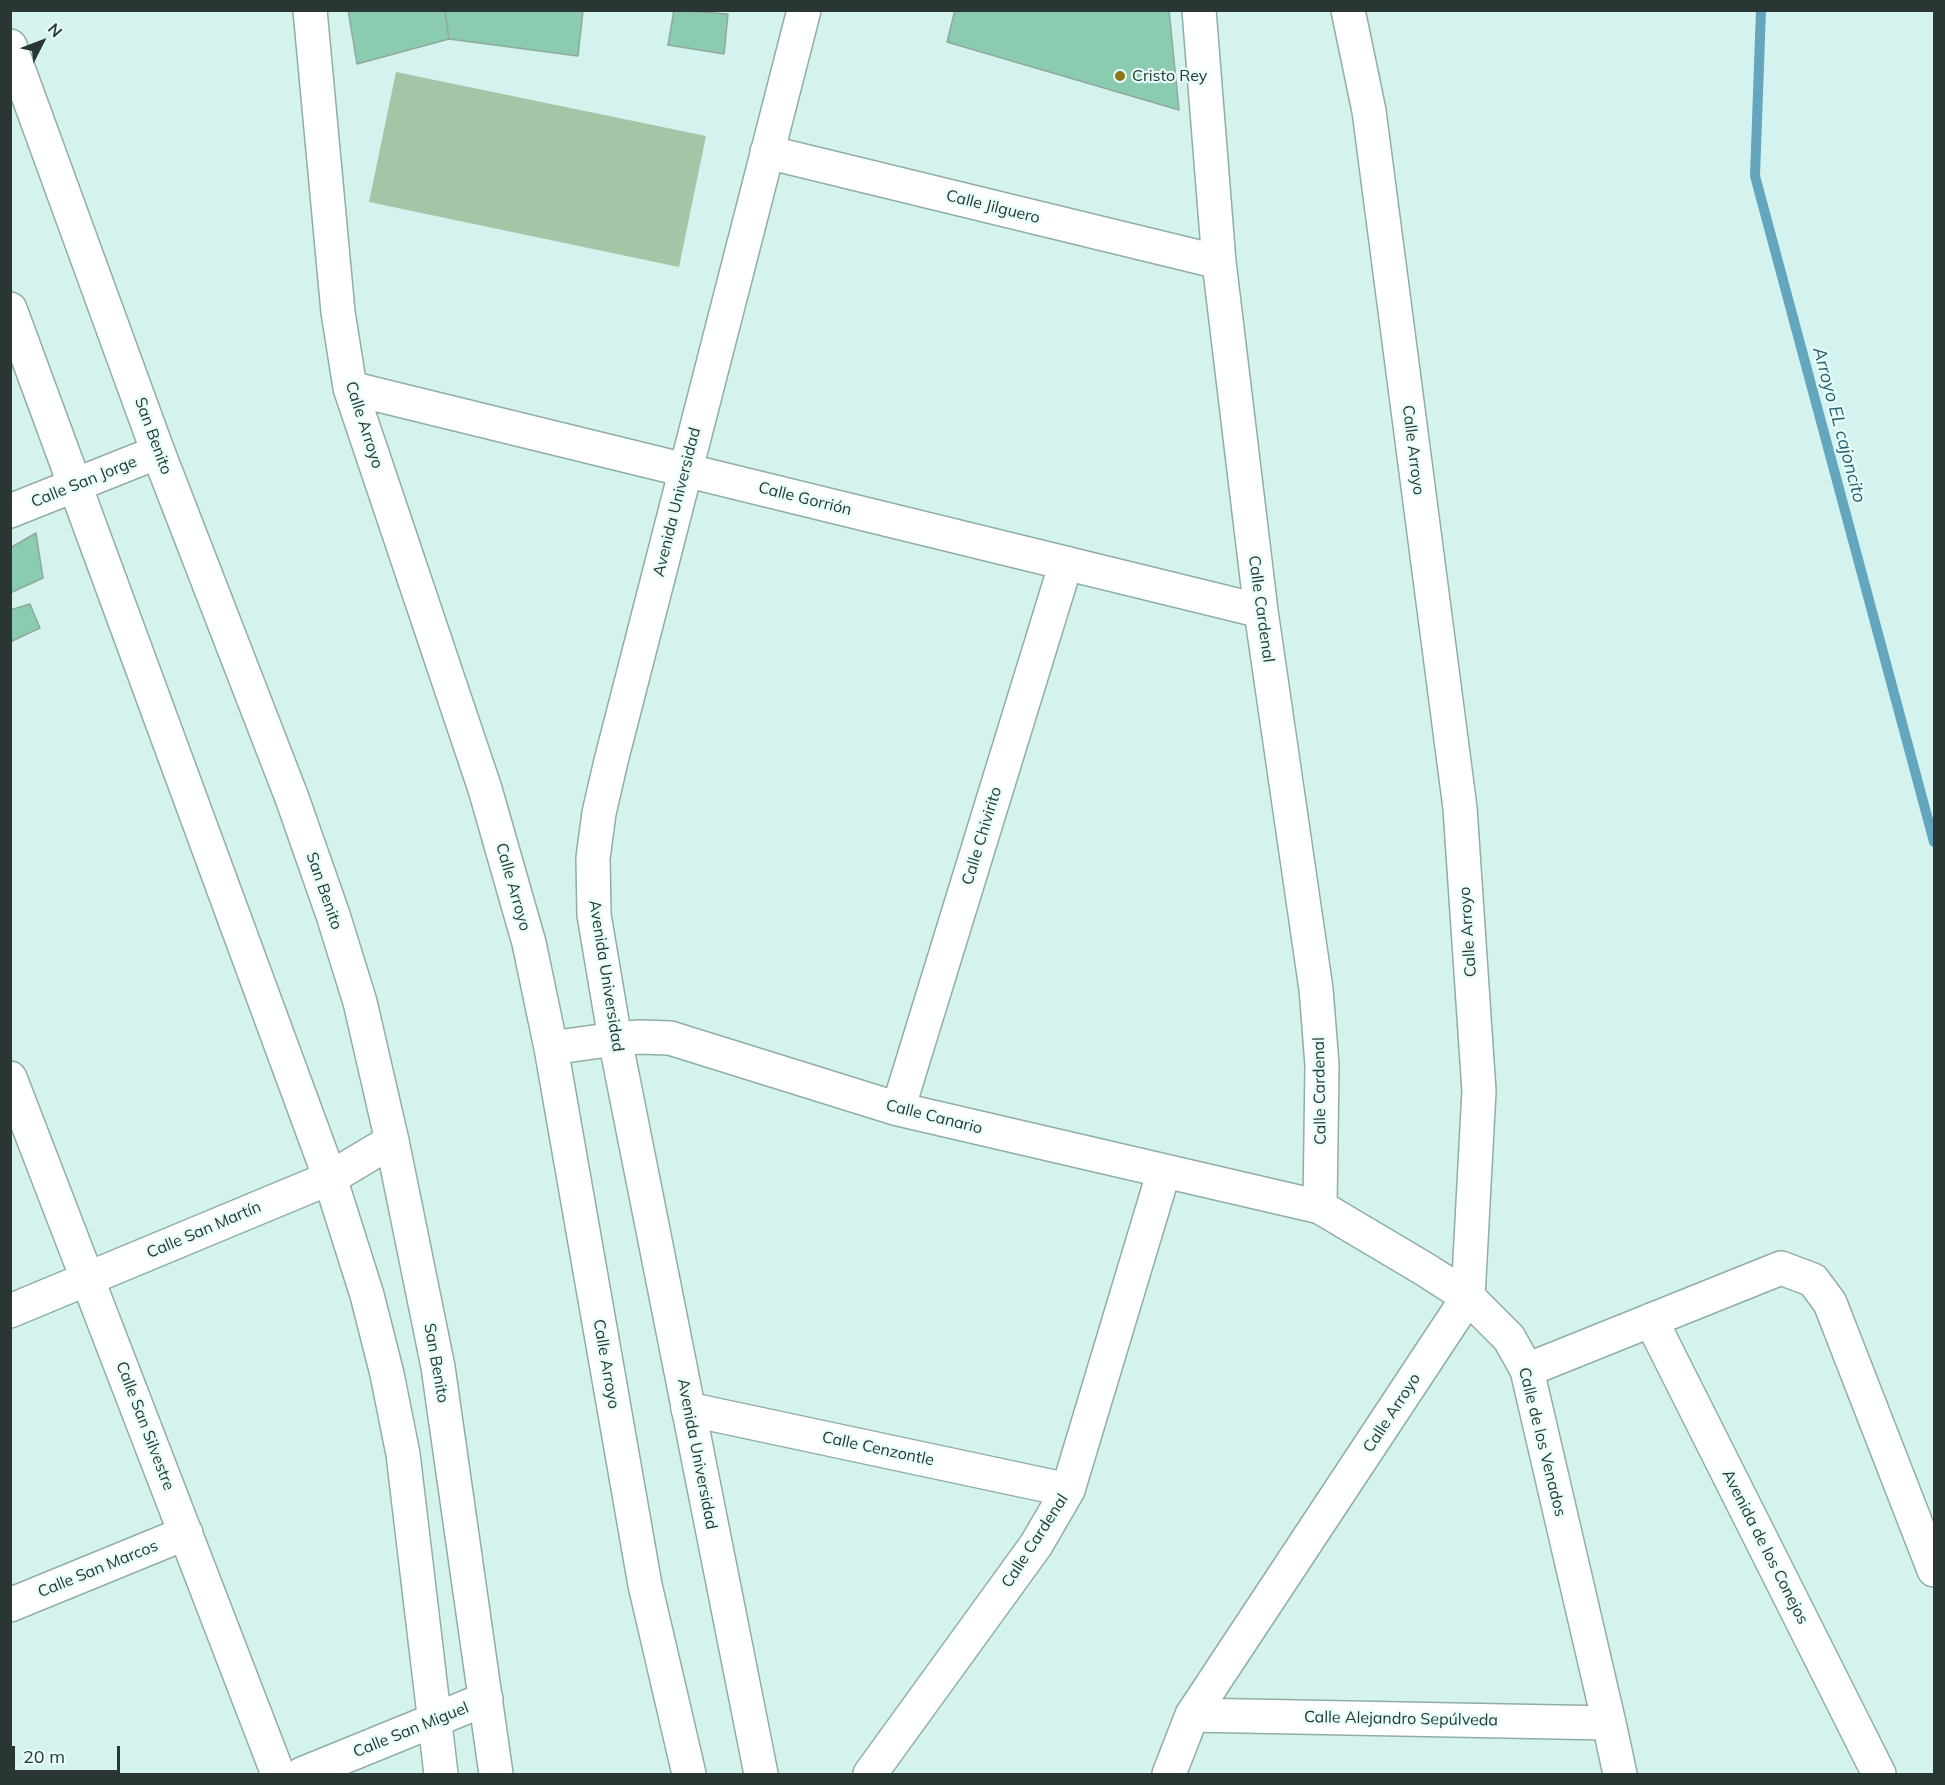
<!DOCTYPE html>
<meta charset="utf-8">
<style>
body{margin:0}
#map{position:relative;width:1945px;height:1785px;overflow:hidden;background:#d4f3ee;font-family:Mulish,sans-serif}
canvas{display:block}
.frame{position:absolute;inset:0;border:12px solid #2a3634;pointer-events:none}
.north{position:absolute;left:12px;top:12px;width:60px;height:60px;-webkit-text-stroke:4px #e6fefa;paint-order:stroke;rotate:48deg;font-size:16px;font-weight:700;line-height:24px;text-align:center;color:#2a3634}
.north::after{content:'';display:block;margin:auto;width:21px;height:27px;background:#2a3634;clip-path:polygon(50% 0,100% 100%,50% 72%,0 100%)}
.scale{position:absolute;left:12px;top:1746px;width:108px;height:27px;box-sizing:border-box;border:3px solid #2a3634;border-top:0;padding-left:8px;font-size:18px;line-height:21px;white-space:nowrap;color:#2a3634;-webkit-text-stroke:4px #e6fefa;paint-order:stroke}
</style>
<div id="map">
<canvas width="1945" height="1785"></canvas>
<div class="frame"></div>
<div class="north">N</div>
<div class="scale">20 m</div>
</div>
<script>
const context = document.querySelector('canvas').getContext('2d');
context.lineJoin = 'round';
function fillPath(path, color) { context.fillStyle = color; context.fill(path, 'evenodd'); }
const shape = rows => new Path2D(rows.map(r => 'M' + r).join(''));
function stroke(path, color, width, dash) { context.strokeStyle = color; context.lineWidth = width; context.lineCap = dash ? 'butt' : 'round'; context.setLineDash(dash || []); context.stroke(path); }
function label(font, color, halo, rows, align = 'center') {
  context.font = font + ' Mulish,sans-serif'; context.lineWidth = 4.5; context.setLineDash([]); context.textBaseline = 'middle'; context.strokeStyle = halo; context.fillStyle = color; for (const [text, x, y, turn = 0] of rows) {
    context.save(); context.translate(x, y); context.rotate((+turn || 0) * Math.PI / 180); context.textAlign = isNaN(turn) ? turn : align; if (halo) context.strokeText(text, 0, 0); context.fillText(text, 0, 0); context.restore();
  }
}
const green = shape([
 [396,72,706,136,679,267,369,202]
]);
const stream = shape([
 [1761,10,1755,176,1934,842]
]);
const building = shape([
 [348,10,445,10,449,39,357,64,348,10],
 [445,10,583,10,578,56,449,39,445,10],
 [674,10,728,14,724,54,668,45,674,10],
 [955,10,1169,10,1179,110,947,42,955,10],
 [36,533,43,578,10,593,10,548,36,533],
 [30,604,40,628,10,642,10,610,30,604]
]);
const minor = shape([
 [310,10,338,312,350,388,485,789,529,943,551,1048,645,1585,689,1774],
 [1199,10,1219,262,1261,611,1316,989,1322,1065,1320,1207],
 [767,152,1219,262],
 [350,388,1261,611],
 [10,511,158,452],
 [551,1048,615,1039,640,1037,670,1038,898,1109,1320,1207,1426,1270,1468,1297,1509,1338,1527,1370,1609,1723,1620,1774],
 [10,1078,278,1774],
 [898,1109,1066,563],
 [10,1311,330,1178,392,1141],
 [1651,1320,1879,1774],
 [1527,1370,1781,1268,1813,1280,1830,1303,1934,1570],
 [688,1409,1068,1490],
 [10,1605,186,1533],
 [1192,1715,1609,1723],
 [302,1774,486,1699],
 [870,1774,1036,1545,1068,1490,1164,1171],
 [1169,1774,1192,1715,1468,1297,1479,1091,1460,808,1369,111,1348,10]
]);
const tertiary = shape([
 [761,1774,615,1039,594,915,593,858,599,813,611,761,804,10]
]);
const secondary = shape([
 [10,46,158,452,292,798,333,915,360,1002,392,1141,438,1367,496,1774],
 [10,309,330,1178,367,1295,387,1374,403,1454,441,1774]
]);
const markers = [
 [1120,76,6,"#8e751a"]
];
const poiNames = [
 ["Cristo Rey",1132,76]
];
const streetNames = [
 ["Calle Jilguero",993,207,14],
 ["Calle Arroyo",364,425,72],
 ["San Benito",153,436,70],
 ["Calle Arroyo",1413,450,83],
 ["Calle San Jorge",84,482,-22],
 ["Calle Gorrión",805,499,14],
 ["Avenida Universidad",677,502,-76],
 ["Calle Cardenal",1261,609,82],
 ["Calle Chivirito",982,836,-73],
 ["Calle Arroyo",513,887,74],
 ["San Benito",324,891,71],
 ["Calle Arroyo",1468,932,-94],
 ["Avenida Universidad",606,976,81],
 ["Calle Cardenal",1320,1091,-91],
 ["Calle Canario",934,1117,14],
 ["Calle San Martín",204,1230,-23],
 ["San Benito",436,1363,80],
 ["Calle Arroyo",606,1364,80],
 ["Calle Arroyo",1392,1413,-57],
 ["Calle San Silvestre",145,1426,69],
 ["Calle de los Venados",1542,1442,76],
 ["Calle Cenzontle",878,1449,12],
 ["Avenida Universidad",697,1454,79],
 ["Calle Cardenal",1035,1541,-57],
 ["Avenida de los Conejos",1765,1547,63],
 ["Calle San Marcos",98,1569,-22],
 ["Calle Alejandro Sepúlveda",1401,1719,1],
 ["Calle San Miguel",411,1730,-22]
];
const waterNames = [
 ["Arroyo EL cajoncito",1839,425,75]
];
fillPath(green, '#a2c6a6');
stroke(stream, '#63a6bd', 10);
fillPath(building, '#8bcbb0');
stroke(building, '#90a99e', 1.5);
stroke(minor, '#90ada8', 36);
stroke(tertiary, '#90ada8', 36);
stroke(secondary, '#90ada8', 36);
stroke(minor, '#fff', 33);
stroke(tertiary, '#fff', 33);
stroke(secondary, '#fff', 33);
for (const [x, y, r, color] of markers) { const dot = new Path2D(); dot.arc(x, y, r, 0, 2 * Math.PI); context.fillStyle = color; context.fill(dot); stroke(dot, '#e6fefa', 2); }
label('16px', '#2a3634', '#e6fefa', poiNames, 'left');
label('16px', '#2a3634', '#e6fefa', streetNames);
label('italic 18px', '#275e6f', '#e6fefa', waterNames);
</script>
